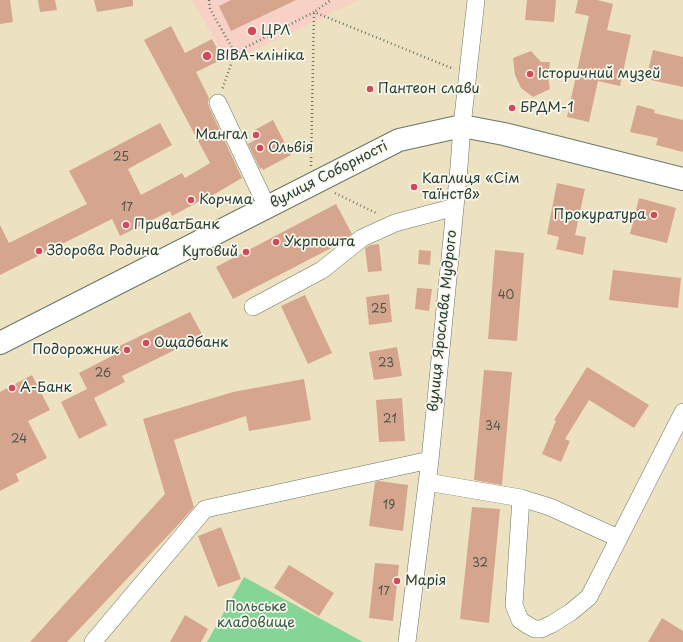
<!DOCTYPE html>
<meta charset="utf-8">
<style>
body{margin:0}
canvas{display:block;background:#ece2c1}
</style>
<canvas width="683" height="642"></canvas>
<script>
const context = document.querySelector('canvas').getContext('2d');
context.lineJoin = 'round';
function fillPath(path, color) { context.fillStyle = color; context.fill(path, 'evenodd'); }
const shape = rows => new Path2D(rows.map(r => 'M' + r).join(''));
function stroke(path, color, width, dash) { context.strokeStyle = color; context.lineWidth = width; context.lineCap = dash ? 'butt' : 'round'; context.setLineDash(dash || []); context.stroke(path); }
function label(font, color, halo, rows, align = 'center') {
  context.font = font + ' "Playpen Sans",sans-serif'; context.lineWidth = 3.5; context.setLineDash([]); context.textBaseline = 'middle'; context.strokeStyle = halo; context.fillStyle = color; for (const [text, x, y, turn = 0] of rows) {
    context.save(); context.translate(x, y); context.rotate((+turn || 0) * Math.PI / 180); context.textAlign = isNaN(turn) ? turn : align; if (halo) context.strokeText(text, 0, 0); context.fillText(text, 0, 0); context.restore();
  }
}
const built = shape([
 [192,0,359,0,228,63]
]);
const green = shape([
 [244,577,363,642,207,642]
]);
const building = shape([
 [0,0,10,0,13,22,0,24],
 [38,0,55,0,57,10,40,12],
 [94,0,133,0,133,6,97,12],
 [231,0,296,0,231,31,219,6],
 [527,0,556,0,554,22,525,20],
 [578,0,597,0,613,4,607,30,631,35,620,86,598,81,589,122,567,117,589,16,575,13],
 [171,26,185,53,212,39,223,59,196,72,209,98,208,103,209,107,242,178,201,202,200,201,172,216,170,211,120,236,112,219,0,275,0,225,9,243,87,204,69,171,160,123,172,145,128,169,141,195,182,173,185,178,210,163,144,40],
 [653,50,683,57,683,87,646,79],
 [531,51,541,62,550,62,548,77,550,89,533,97,521,88,515,75,513,58],
 [637,105,655,110,654,113,683,120,683,152,656,145,658,138,630,132],
 [273,120,291,155,263,170,262,168,260,169,248,144,257,139,253,131],
 [557,183,585,189,575,235,586,237,583,255,556,249,559,237,547,234],
 [639,198,676,208,667,243,630,234],
 [336,204,352,234,339,244,233,299,216,267],
 [379,244,382,271,368,272,365,248,371,245],
 [419,250,431,251,430,265,418,264],
 [495,250,524,253,517,341,488,339],
 [613,270,681,278,678,308,609,300],
 [417,288,432,289,429,311,415,309],
 [389,294,392,322,369,325,366,297],
 [305,295,332,353,308,364,281,306],
 [190,312,203,336,122,376,125,382,94,398,107,425,79,439,61,402,87,389,79,373,114,355,111,350],
 [397,347,402,376,374,380,369,352],
 [587,367,649,405,634,428,589,400,565,439,570,441,561,462,542,454,556,421,554,420],
 [484,370,512,372,502,485,474,480],
 [32,375,50,410,28,421,47,458,16,474,19,481,0,491,0,392],
 [304,379,311,420,249,431,246,416,174,440,194,507,178,525,67,642,30,642,165,494,143,419,233,392],
 [402,398,405,441,379,442,376,400],
 [379,481,408,485,403,531,369,526,375,482],
 [472,507,500,509,489,623,460,619],
 [221,527,241,579,218,587,198,536],
 [375,563,399,565,393,621,369,618],
 [289,565,334,593,319,616,274,588],
 [185,615,208,629,201,642,170,642],
 [662,618,683,631,683,642,648,642]
]);
const path = shape([
 [209,0,210,9,235,53,222,90],
 [235,53,314,12,454,69],
 [311,166,314,12,331,0],
 [335,193,378,214]
]);
const minor = shape([
 [218,103,267,207],
 [253,307,322,270,362,238,395,223,455,207],
 [427,482,521,498,514,605,520,620,529,626,535,629,541,629,552,624,571,612,589,597,683,412],
 [521,498,550,507,618,538],
 [93,642,205,509,430,460],
 [407,642,430,460,459,167,462,126,476,0]
]);
const major = shape([
 [0,343,399,140,462,126,504,134,683,179]
]);
const markers = [
 [252,31,5,"#d1495b"],
 [207,56,5,"#d1495b"],
 [530,74,4,"#d1495b"],
 [370,89,4,"#d1495b"],
 [512,108,4,"#d1495b"],
 [256,135,4,"#d1495b"],
 [260,148,4,"#d1495b"],
 [414,187,4,"#d1495b"],
 [191,200,4,"#d1495b"],
 [654,215,4,"#d1495b"],
 [126,225,4,"#d1495b"],
 [276,242,4,"#d1495b"],
 [39,251,4,"#d1495b"],
 [246,252,4,"#d1495b"],
 [146,343,4,"#d1495b"],
 [127,350,4,"#d1495b"],
 [12,388,4,"#d1495b"],
 [397,581,4,"#d1495b"]
];
const numberNames = [
 ["25",121,158],
 ["17",127,208],
 ["40",506,296],
 ["25",379,310],
 ["23",386,364],
 ["26",103,374],
 ["21",390,420],
 ["34",493,427],
 ["24",19,440],
 ["19",389,506],
 ["32",480,564],
 ["17",384,592]
];
const poiNames = [
 ["ЦРЛ",261,31],
 ["ВІВА-клініка",216,56],
 ["Історичний музей",538,74],
 ["Пантеон слави",378,89],
 ["БРДМ-1",520,108],
 ["Мангал",248,135,"right"],
 ["Ольвія",268,148],
 ["Каплиця «Сім",422,179],
 ["таїнств»",422,195],
 ["Корчма",199,200],
 ["Прокуратура",646,215,"right"],
 ["ПриватБанк",134,225],
 ["Укрпошта",284,242],
 ["Здорова Родина",47,251],
 ["Кутовий",238,252,"right"],
 ["Ощадбанк",154,343],
 ["Подорожник",119,350,"right"],
 ["А-Банк",20,388],
 ["Марія",405,581]
];
const streetNames = [
 ["вулиця Соборності",329,175,-27],
 ["вулиця Ярослава Мудрого",443,321,-84]
];
const parkNames = [
 ["Польське",256,607],
 ["кладовище",256,623]
];
fillPath(built, '#f7d1c6');
fillPath(green, '#84d596');
fillPath(building, '#d6a58d');
stroke(minor, '#677765', 18);
stroke(major, '#677765', 24);
stroke(path, '#677765', 2.5, [1, 3]);
stroke(minor, '#fff', 17);
stroke(major, '#fff', 22);
for (const [x, y, r, color] of markers) { const dot = new Path2D(); dot.arc(x, y, r, 0, 2 * Math.PI); context.fillStyle = color; context.fill(dot); stroke(dot, '#fbf7ec', 1.5); }
label('12px', '#4d574a', null, numberNames);
label('14px', '#1f3d34', '#fbf7ec', poiNames, 'left');
label('14px', '#1f3d34', '#fbf7ec', streetNames);
label('14px', '#335b48', '#fbf7ec', parkNames);
</script>
